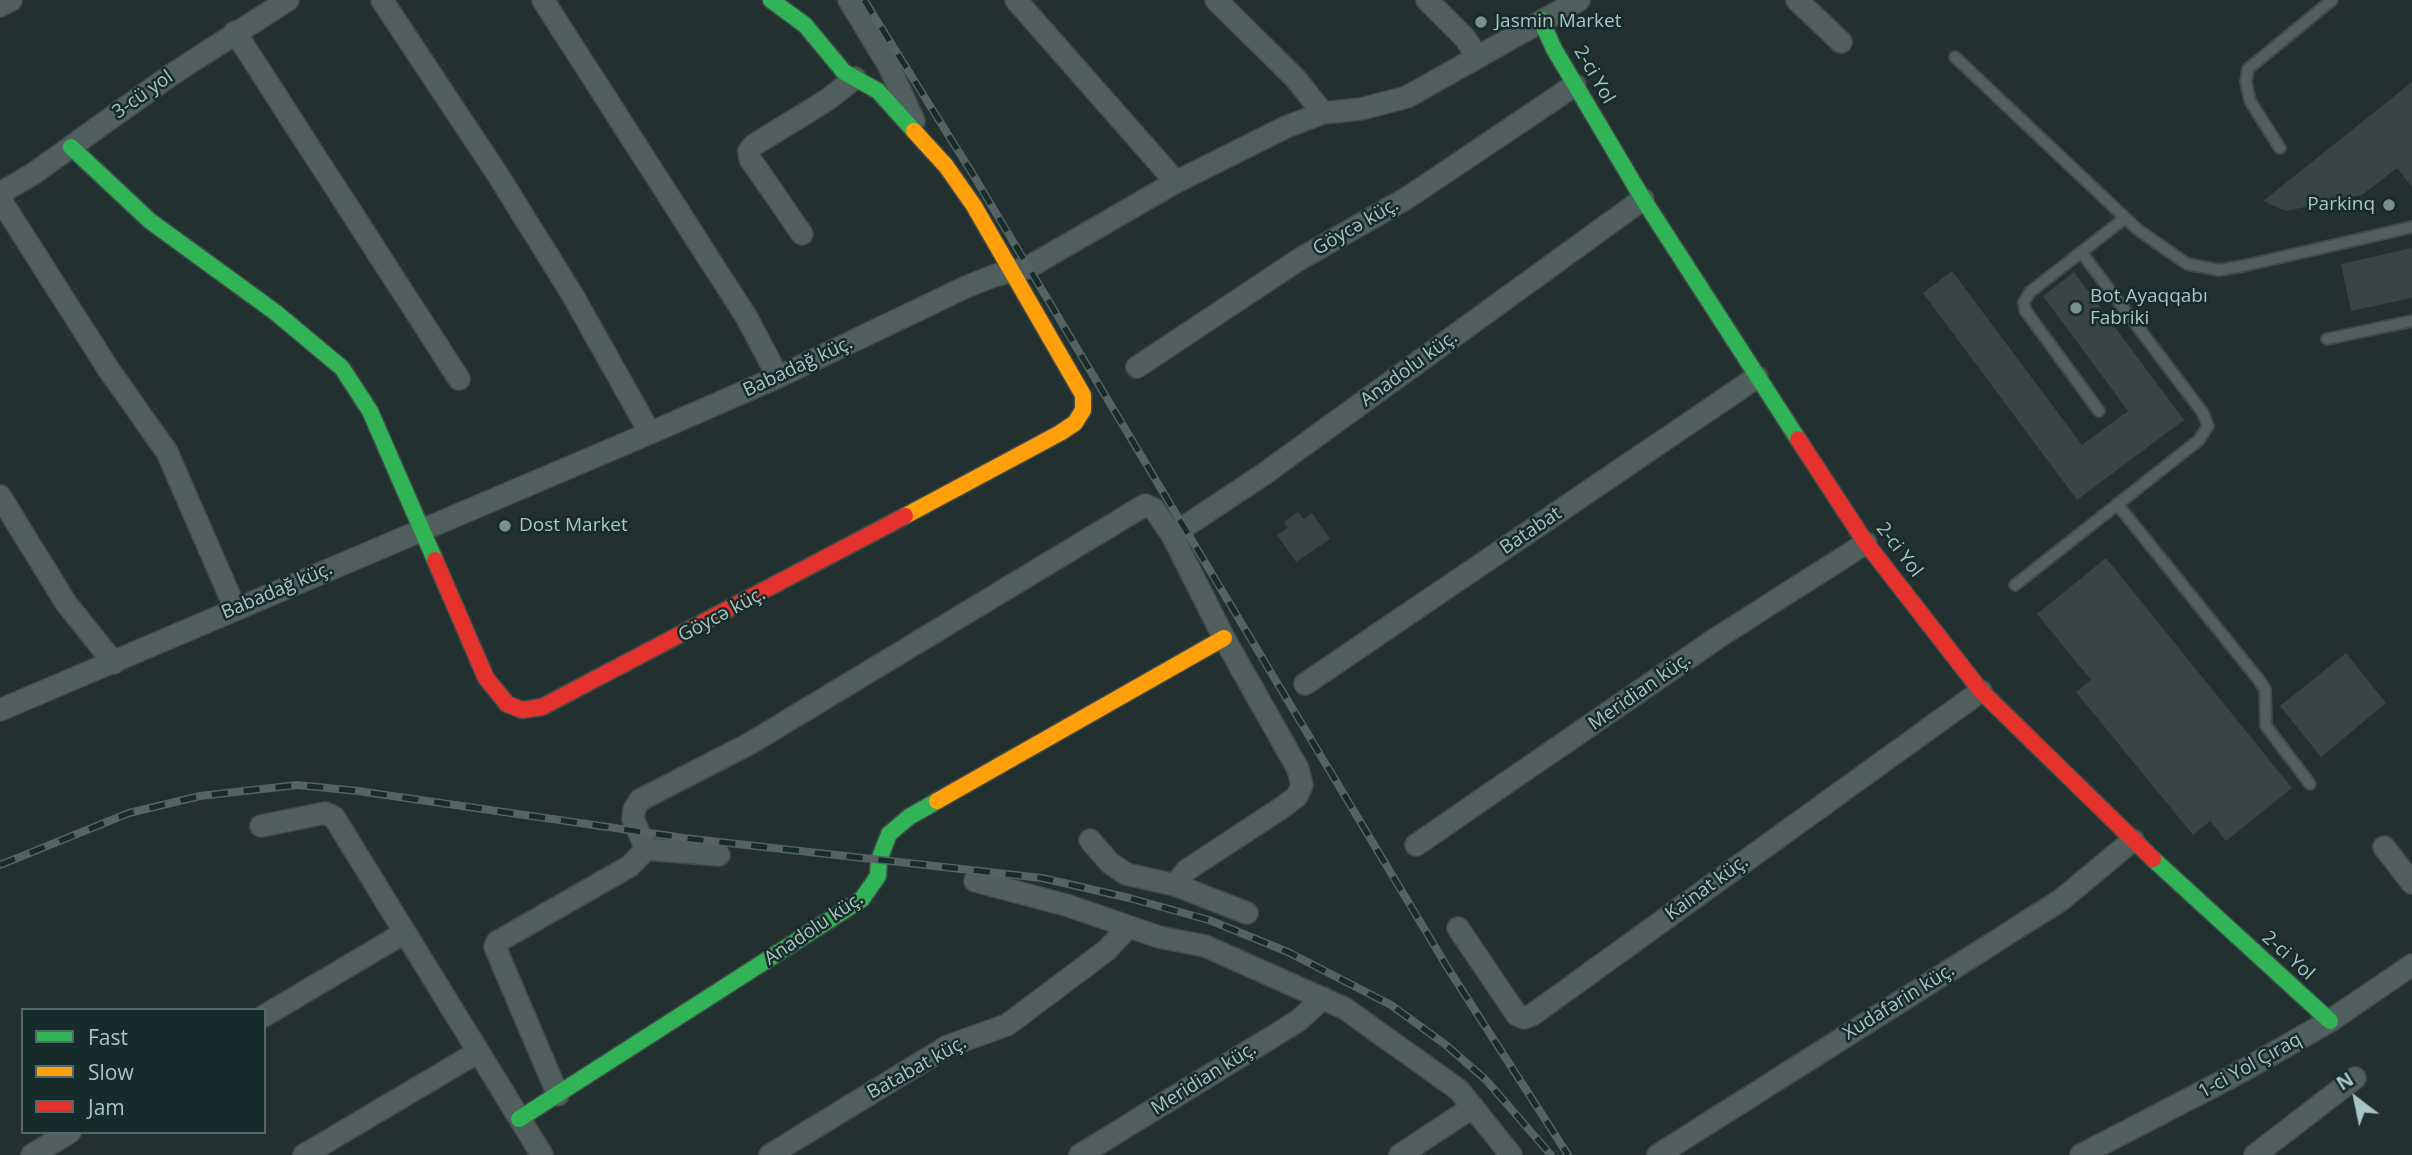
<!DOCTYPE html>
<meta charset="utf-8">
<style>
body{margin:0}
#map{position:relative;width:2412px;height:1155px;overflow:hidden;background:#22302f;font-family:"Open Sans",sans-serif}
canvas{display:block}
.legend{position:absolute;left:21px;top:1008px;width:245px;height:126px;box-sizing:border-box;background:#162b2a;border:2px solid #516968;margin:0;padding:9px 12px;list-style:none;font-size:21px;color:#a9c5c4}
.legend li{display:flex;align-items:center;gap:14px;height:35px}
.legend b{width:35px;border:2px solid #516968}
.north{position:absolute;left:2321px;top:1064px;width:70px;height:70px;-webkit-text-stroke:5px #162b2a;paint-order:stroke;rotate:328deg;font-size:19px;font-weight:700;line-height:28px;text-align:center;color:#a9c5c4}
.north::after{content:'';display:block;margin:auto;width:24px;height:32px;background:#a9c5c4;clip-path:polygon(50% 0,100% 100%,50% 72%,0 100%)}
</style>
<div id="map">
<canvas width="2412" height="1155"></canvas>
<ul class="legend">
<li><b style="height:9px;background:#30b455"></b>Fast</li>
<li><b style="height:9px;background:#ff9f0a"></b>Slow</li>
<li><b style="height:9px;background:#e5322d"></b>Jam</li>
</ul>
<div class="north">N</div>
</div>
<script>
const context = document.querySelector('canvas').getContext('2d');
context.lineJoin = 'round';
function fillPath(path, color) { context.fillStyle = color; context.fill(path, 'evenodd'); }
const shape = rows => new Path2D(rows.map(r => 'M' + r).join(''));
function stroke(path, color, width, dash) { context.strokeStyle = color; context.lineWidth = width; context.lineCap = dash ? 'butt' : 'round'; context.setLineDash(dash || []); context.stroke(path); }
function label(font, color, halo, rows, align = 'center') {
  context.font = font + ' "Open Sans",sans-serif'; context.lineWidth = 5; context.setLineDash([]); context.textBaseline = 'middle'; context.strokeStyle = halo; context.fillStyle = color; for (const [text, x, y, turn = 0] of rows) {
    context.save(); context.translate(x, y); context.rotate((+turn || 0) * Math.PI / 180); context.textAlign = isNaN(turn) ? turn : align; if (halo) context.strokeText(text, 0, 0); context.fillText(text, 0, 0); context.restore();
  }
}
const building = shape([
 [2412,82,2412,187,2397,168,2362,195,2286,211,2263,201],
 [2412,248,2412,298,2351,311,2341,264],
 [1952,271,2082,445,2128,411,2043,296,2074,272,2184,420,2077,500,1923,293],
 [1298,512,1304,519,1312,513,1330,539,1296,562,1277,535,1288,528,1284,522],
 [2106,558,2292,788,2226,841,2210,821,2193,835,2076,692,2091,680,2037,614],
 [2346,653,2386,703,2321,757,2280,706]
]);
const lane = shape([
 [1955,57,2137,229,2187,264,2219,270,2243,266,2412,227],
 [2280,148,2250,101,2246,82,2248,69,2332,0],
 [2327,339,2412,321],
 [2099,411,2025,310,2024,302,2030,292,2125,218],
 [2117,504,2259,680,2265,689,2266,726,2310,784],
 [2015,585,2199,440,2208,426,2203,413,2081,252]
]);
const street = shape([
 [382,0,496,172,572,294,650,433],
 [543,0,747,318,778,377],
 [849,0,889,66,914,121],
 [1016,0,1176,182],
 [1216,0,1296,79,1323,113],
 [1427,0,1465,38,1476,55],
 [1797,0,1841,42],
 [0,6,11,0],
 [235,32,459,379],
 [0,193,33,174,171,75,288,0],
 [0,199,109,370,167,452,235,608],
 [802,234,750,159,749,151,754,145,827,100,855,78],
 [1137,367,1300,259,1407,198,1575,85],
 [0,496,66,603,114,663],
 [1172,535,1264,474,1643,199],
 [1305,684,1757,377],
 [0,710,650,433,778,377,966,287,993,276,1027,268,1176,182,1286,127,1323,113,1361,109,1407,97,1579,0],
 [261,826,325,813,334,817,542,1155],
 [1090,840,1110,863,1126,874,1175,885,1247,913],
 [1416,845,1717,638,1866,543],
 [2384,847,2412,883],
 [646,849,633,819,634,810,640,800,749,744,1145,505,1154,509,1172,535,1224,638,1298,769,1302,785,1297,796,1283,807,1187,870,1175,885],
 [646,849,719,855],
 [975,881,1066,905,1159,937,1205,946,1344,1008,1459,1090,1511,1155],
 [1458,928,1517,1015,1524,1018,1532,1015,1981,691],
 [264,1016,404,933],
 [558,1095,495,947,497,942,630,866,646,849],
 [32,1155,70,1132],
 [304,1155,478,1052],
 [770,1155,948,1046,1007,1025,1107,950,1127,928],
 [1080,1155,1298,1021,1323,998],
 [1400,1155,1473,1107],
 [1658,1155,2061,900,2133,840],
 [2081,1155,2235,1075,2330,1021,2412,965],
 [2255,1155,2355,1078]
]);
const fast = shape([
 [771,0,805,25,844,72,878,91,914,131],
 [1541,20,1554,49,1643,199,1798,439],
 [71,147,150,221,275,312,342,368,370,411,435,560],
 [2153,859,2330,1021],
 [519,1119,862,899,878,876,879,860,889,834,909,817,937,801]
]);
const slow = shape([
 [905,516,1060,433,1075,423,1083,410,1083,395,974,206,946,166,914,131],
 [937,801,1224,638]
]);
const jam = shape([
 [1798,439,1866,543,1981,691,2153,859],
 [435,560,486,678,507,704,522,710,542,707,905,516]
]);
const rail = shape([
 [864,0,972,173,1449,970,1568,1155],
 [0,865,129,813,200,796,297,785,358,791,684,838,1042,878,1129,898,1209,920,1288,952,1391,1005,1446,1045,1486,1080,1551,1155]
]);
const markers = [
 [1481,22,7,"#7a9190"],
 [2389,205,7,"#7a9190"],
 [2076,308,7,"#7a9190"],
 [505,526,7,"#7a9190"]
];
const poiNames = [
 ["Jasmin Market",1495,22],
 ["Parkinq",2375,205,"right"],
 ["Bot Ayaqqabı",2090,297],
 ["Fabriki",2090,319],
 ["Dost Market",519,526]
];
const streetNames = [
 ["2-ci Yol",1594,75,60],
 ["3-cü yol",143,95,-35],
 ["Göycə küç.",1356,227,-30],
 ["Babadağ küç.",798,367,-25],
 ["Anadolu küç.",1409,369,-36],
 ["Batabat",1531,531,-34],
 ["2-ci Yol",1899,550,53],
 ["Babadağ küç.",277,591,-23],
 ["Göycə küç.",722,615,-28],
 ["Meridian küç.",1640,692,-35],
 ["Kainat küç.",1707,888,-36],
 ["Anadolu küç.",814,929,-34],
 ["2-ci Yol",2288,956,42],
 ["Xudafərin küç.",1899,1002,-32],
 ["1-ci Yol Çıraq",2250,1066,-29],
 ["Batabat küç.",917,1068,-29],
 ["Meridian küç.",1204,1079,-32]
];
fillPath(building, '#394544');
stroke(lane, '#404b4a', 14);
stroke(street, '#404b4a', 24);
stroke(fast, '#404b4a', 19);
stroke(slow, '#404b4a', 19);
stroke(jam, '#404b4a', 19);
stroke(lane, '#51605f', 10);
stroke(street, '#51605f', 21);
stroke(fast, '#30b455', 16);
stroke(slow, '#ff9f0a', 16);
stroke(jam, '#e5322d', 16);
stroke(rail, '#556362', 8);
stroke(rail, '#162b2a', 5, [16]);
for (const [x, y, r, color] of markers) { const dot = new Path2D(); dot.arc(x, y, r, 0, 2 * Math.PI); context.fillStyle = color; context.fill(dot); stroke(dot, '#162b2a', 2.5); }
label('19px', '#a9c5c4', '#162b2a', poiNames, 'left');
label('19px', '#a9c5c4', '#162b2a', streetNames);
</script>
